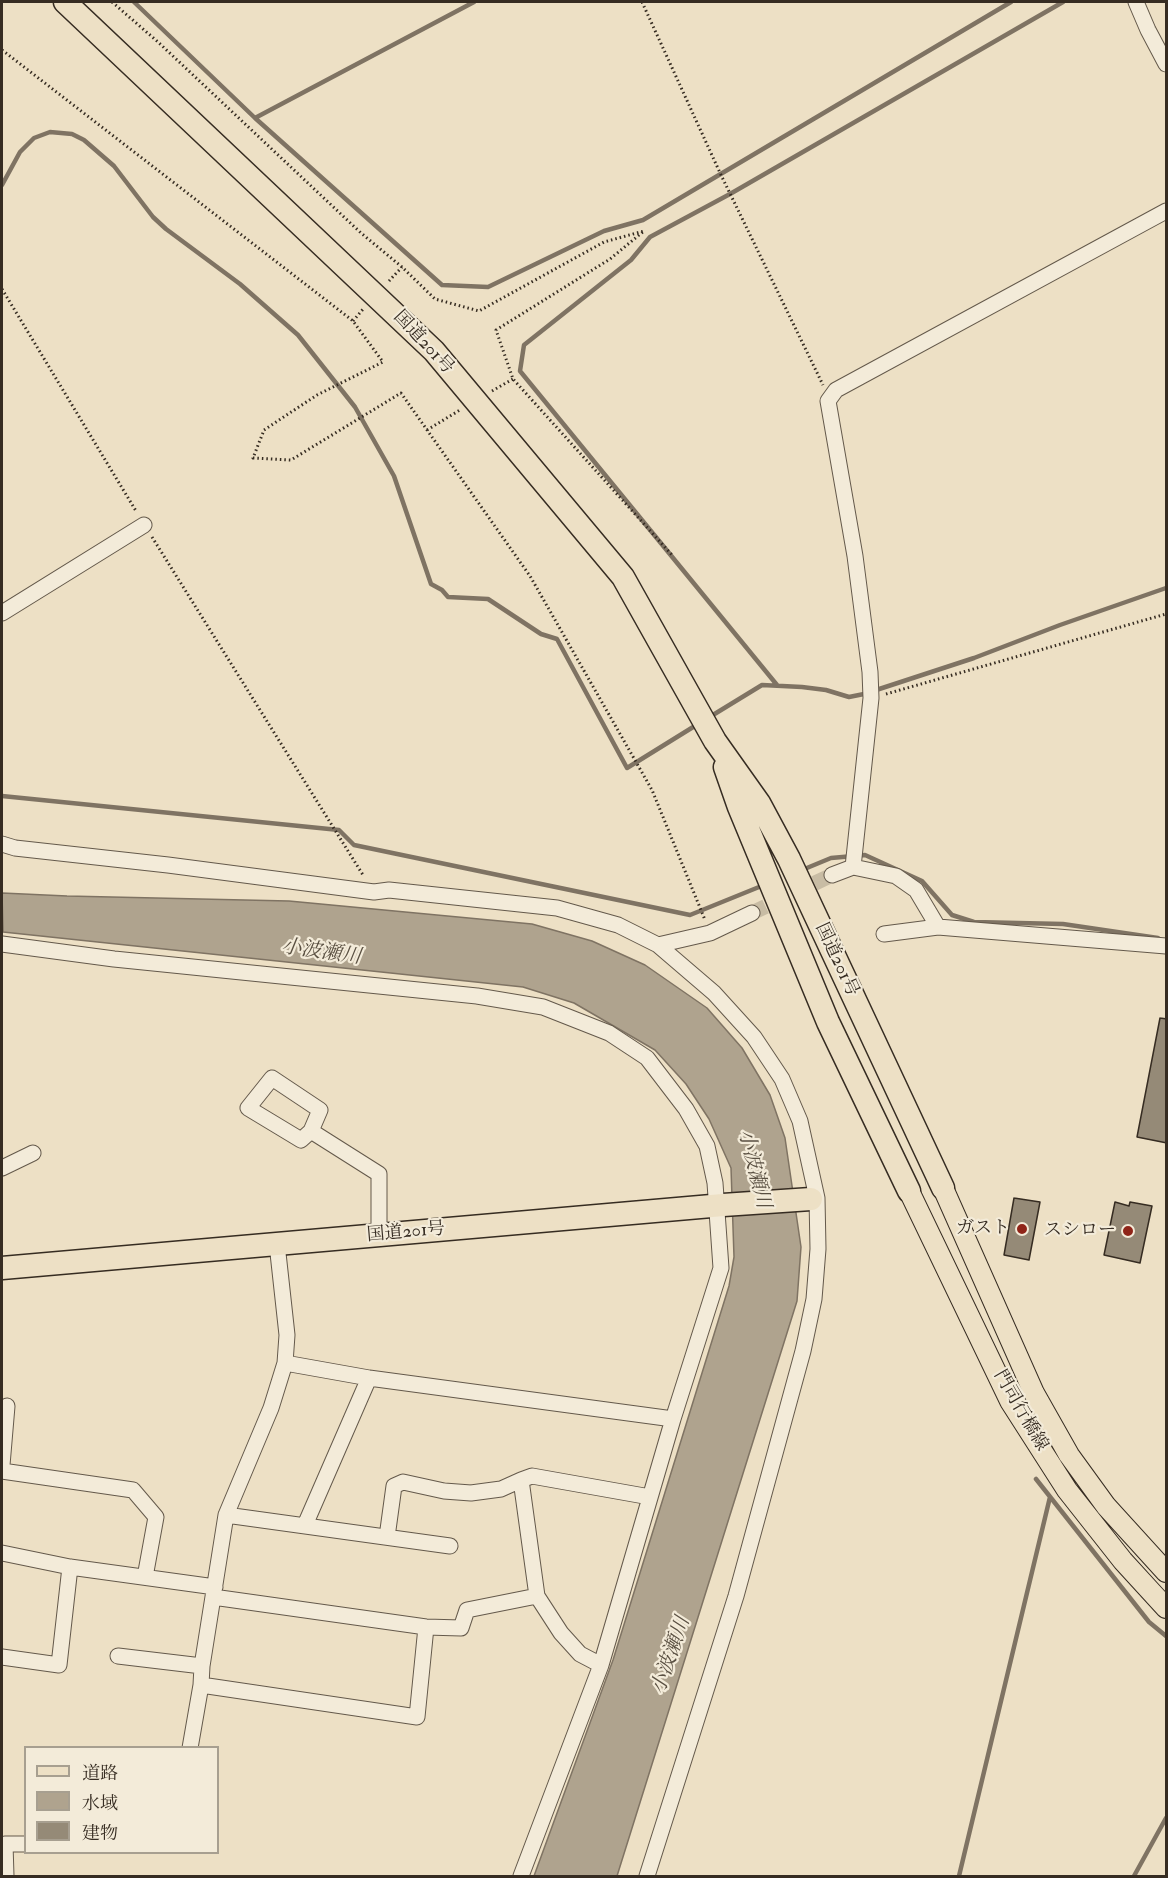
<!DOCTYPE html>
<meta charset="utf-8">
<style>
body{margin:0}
#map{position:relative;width:1168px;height:1878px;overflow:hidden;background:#ede0c5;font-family:"IM FELL Double Pica","Noto Serif JP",serif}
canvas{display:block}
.frame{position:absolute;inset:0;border:3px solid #362c22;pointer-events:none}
.legend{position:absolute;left:24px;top:1746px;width:195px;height:108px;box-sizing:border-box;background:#f3ebd9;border:2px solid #a79f90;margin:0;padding:8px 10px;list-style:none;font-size:18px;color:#362c22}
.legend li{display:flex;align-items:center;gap:12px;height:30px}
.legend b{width:30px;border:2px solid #a79f90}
</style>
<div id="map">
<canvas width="1168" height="1878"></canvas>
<div class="frame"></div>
<ul class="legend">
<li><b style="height:8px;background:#ede0c5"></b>道路</li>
<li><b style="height:16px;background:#afa38e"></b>水域</li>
<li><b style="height:16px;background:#958a77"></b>建物</li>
</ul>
</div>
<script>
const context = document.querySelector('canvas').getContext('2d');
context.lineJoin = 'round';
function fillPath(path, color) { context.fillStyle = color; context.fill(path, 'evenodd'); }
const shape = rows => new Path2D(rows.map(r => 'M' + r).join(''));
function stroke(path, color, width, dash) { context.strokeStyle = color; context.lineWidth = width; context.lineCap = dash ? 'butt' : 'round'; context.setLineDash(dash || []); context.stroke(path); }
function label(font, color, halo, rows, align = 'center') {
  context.font = font + ' "IM FELL Double Pica","Noto Serif JP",serif'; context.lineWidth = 4.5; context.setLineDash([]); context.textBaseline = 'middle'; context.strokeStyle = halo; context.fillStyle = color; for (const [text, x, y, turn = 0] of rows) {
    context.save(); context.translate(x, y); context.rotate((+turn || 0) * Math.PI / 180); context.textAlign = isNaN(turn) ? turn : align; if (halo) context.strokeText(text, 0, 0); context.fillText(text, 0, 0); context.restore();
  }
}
const water = shape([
 [2,893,67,896,289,901,532,924,592,941,645,965,707,1008,742,1048,770,1095,785,1138,801,1247,797,1301,617,1876,534,1876,613,1660,729,1286,734,1257,731,1168,709,1119,686,1084,655,1050,574,1003,523,987,3,932,2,893]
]);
const stream = shape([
 [134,2,255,118,442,285,488,287,604,231,643,220,1011,2],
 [255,118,474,2],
 [2,185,20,152,34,138,50,132,72,134,84,140,114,166,153,217,166,229,240,284,298,335,355,407,394,476,431,584,442,590,448,597,488,599,541,634,557,639,627,768,698,724],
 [777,685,520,371,524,345,631,260,650,237,730,194,1063,2],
 [708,718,762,685,802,687,826,690,849,697,864,694,974,658,1060,625,1166,588],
 [2,796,339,830,354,845,690,915,764,885],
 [802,870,831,858,865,855,922,881,952,915,974,922,1063,924,1158,938],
 [1036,1479,1149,1622,1166,1636],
 [959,1876,1050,1497],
 [1134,1876,1166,1818]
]);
const building = shape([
 [1160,1018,1167,1019,1167,1143,1137,1137,1160,1018],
 [1014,1198,1040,1202,1029,1260,1004,1255,1014,1198],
 [1115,1202,1129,1206,1130,1202,1152,1206,1140,1263,1104,1255,1115,1202]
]);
const minorTunnel = shape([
 [752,913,832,875]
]);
const path = shape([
 [112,2,158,42,361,233,402,267,435,299,479,311,604,242,644,231,610,259,496,330,513,379,672,555],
 [642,2,721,175,823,385],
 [2,50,353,321,383,362,317,395,264,430,253,458,291,460,401,393,530,576,652,790,705,920],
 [389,281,402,267],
 [2,289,136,511],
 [353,321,364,308],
 [492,391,513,379],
 [427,430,460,410],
 [152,537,363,875],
 [886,694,1166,614]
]);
const minor = shape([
 [1136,2,1148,30,1166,64],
 [2,613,144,525],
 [2,844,15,848,168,865,374,892,389,890,557,908,618,925,658,945,714,993,754,1037,782,1079,800,1121,817,1198,818,1249,814,1299,803,1351,736,1596,647,1876],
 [853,867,871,698,870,672,855,556,828,401,836,390,1166,211],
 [832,875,853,867,896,876,916,890,938,927],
 [884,934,938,927,1166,946],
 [2,944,114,959,477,996,543,1007,609,1033,647,1058,686,1109,707,1146,715,1183,721,1268,673,1419,601,1665,521,1876],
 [658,945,710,933,752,913],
 [311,1131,301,1140,248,1108,272,1078,320,1110,311,1131,379,1174,379,1235],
 [2,1168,33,1153],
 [277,1244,287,1335,285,1363,271,1408,226,1515,202,1666,201,1685,417,1717,426,1627],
 [285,1363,369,1378,673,1419],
 [2,1465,7,1406],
 [2,1471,133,1490,156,1517,145,1577],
 [521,1480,532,1476,650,1497],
 [226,1515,450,1546],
 [305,1525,369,1378],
 [387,1537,394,1486,403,1482,444,1491,471,1493,501,1489,521,1480,537,1596,561,1633,580,1654,601,1665],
 [2,1553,70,1567,215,1587],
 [213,1597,426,1627,461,1628,467,1610,537,1596],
 [118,1656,202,1666],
 [2,1657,59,1665,70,1567],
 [190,1748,201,1685],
 [6,1876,5,1844,26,1844]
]);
const major = shape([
 [943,1188,1034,1393,1069,1455,1106,1506,1166,1572],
 [909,1191,1010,1401,1067,1490,1123,1561,1166,1608]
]);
const highway = shape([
 [65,2,434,351,623,577,715,741,759,803,789,859,943,1188],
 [725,767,739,807,828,1022,909,1191],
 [2,1268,723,1205,811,1199]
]);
const markers = [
 [1022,1229,6,"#8f2418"],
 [1128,1231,6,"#8f2418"]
];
const streetNames = [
 ["国道201号",423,343,47],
 ["国道201号",836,960,65],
 ["国道201号",406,1233,-5],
 ["門司行橋線",1020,1411,60]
];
const poiNames = [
 ["ガスト",1010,1229],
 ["スシロー",1116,1231]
];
const waterNames = [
 ["小波瀬川",321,953,8],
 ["小波瀬川",753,1169,76],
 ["小波瀬川",672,1656,-71]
];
fillPath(water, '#afa38e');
stroke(water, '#7f7363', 1.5);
stroke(stream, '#7f7363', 4.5);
fillPath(building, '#958a77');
stroke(building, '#362c22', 1.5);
stroke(minorTunnel, '#c8bca4', 15, [15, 8]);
stroke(minor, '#64594b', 17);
stroke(major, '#362c22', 22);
stroke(highway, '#362c22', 25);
stroke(path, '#362c22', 3, [1.5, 3]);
stroke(minor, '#f3ebd9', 15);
stroke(major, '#ede0c5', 20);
stroke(highway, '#ede0c5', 22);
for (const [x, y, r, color] of markers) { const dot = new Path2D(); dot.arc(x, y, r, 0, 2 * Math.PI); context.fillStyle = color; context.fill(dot); stroke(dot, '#f3ebd9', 2); }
label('18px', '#362c22', '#f3ebd9', streetNames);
label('18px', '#362c22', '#f3ebd9', poiNames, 'right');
label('italic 20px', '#5a5042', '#f3ebd9', waterNames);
</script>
